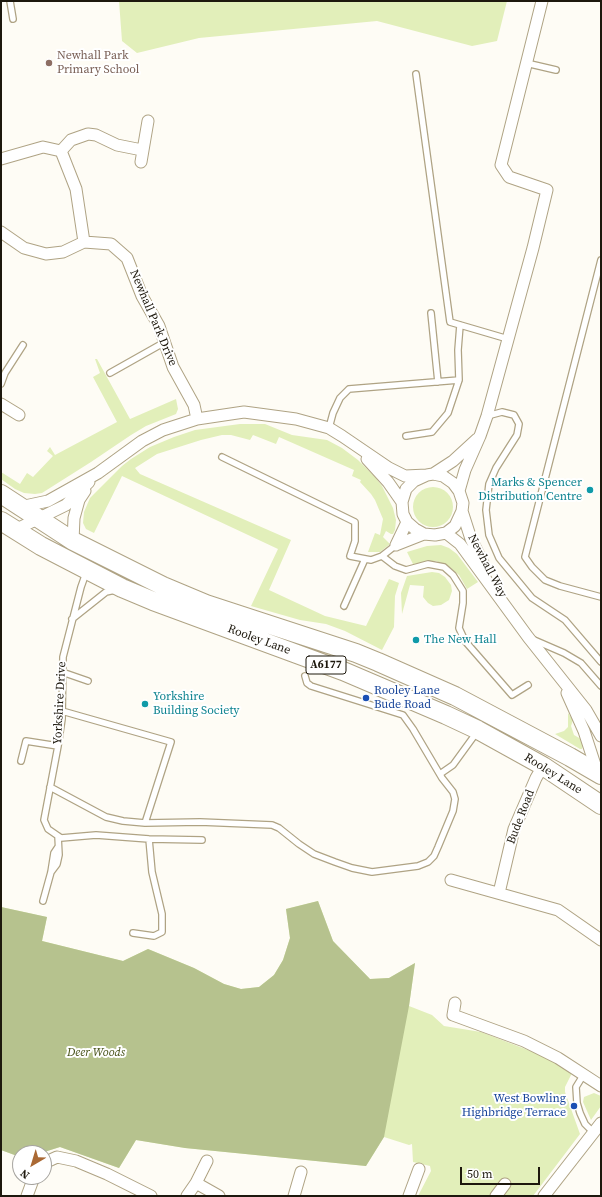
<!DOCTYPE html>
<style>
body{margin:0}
#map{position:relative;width:602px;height:1197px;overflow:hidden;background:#fefcf5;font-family:"Source Serif 4",serif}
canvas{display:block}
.frame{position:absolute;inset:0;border:2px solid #1d180d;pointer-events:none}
.north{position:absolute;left:12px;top:1145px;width:40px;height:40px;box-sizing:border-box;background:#fff;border:1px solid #a5a39e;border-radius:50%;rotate:218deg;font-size:11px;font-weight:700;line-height:16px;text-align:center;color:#1d180d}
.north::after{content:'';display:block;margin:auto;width:14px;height:18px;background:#aa6934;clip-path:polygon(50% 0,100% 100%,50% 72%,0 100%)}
.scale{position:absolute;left:460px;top:1167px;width:80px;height:18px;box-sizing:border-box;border:2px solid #1d180d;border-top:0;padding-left:5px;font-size:12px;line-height:14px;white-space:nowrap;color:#1d180d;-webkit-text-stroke:3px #fff;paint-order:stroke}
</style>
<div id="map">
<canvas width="602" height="1197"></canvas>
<div class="frame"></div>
<div class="north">N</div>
<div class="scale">50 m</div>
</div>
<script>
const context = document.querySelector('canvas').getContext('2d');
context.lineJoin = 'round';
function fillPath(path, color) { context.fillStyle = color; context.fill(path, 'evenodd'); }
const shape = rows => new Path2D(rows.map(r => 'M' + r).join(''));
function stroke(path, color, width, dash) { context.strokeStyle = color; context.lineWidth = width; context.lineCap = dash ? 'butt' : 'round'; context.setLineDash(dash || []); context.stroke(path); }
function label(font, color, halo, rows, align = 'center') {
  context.font = font + ' "Source Serif 4",serif'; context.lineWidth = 4; context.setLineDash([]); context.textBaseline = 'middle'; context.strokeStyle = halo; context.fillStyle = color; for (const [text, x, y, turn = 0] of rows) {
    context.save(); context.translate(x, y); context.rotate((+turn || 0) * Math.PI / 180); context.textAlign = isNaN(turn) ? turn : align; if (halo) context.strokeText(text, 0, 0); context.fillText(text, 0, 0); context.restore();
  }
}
const green = shape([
 [119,1,507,1,497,41,472,46,377,21,199,38,137,53,122,41],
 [95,359,97,359,130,419,176,399,178,409,176,414,146,426,131,435,91,462,42,493,35,494,24,493,15,489,1,479,1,472,20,484,27,473,33,477,53,456,47,451,50,447,55,455,117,422,93,377,100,373],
 [240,424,265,424,292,435,327,440,342,448,358,460,375,477,382,486,393,508,396,520,395,530,393,534,391,534,386,531,383,537,390,544,380,552,368,552,375,533,380,535,383,519,375,500,371,494,360,482,361,480,352,476,354,470,279,437,276,444,253,435,250,440,231,435,222,435,201,440,157,454,135,468,140,474,291,540,269,590,325,616,366,626,389,579,399,583,395,596,394,627,382,650,345,631,326,624,300,620,251,606,278,549,122,476,94,533,86,529,83,523,84,512,90,498,122,466,131,459,150,447,174,437,195,430],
 '413 507a20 20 0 1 1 40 0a20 20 0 1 1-40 0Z',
 [441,545,449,548,457,554,478,582,467,589,459,575,448,566,436,561,413,564,407,552,427,546],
 [432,572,439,573,445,577,451,585,452,591,449,600,441,605,433,606,428,603,423,597,424,586,410,585,402,614,401,593,407,576],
 [568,713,573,720,571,726,574,735,581,739,583,745,582,749,580,749,555,734,564,731,568,727],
 [318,901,333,941,370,979,389,978,415,963,409,1006,432,1015,444,1026,481,1032,541,1055,572,1073,565,1087,565,1092,580,1134,533,1196,505,1196,505,1189,493,1196,418,1196,431,1171,430,1166,413,1162,412,1144,409,1145,384,1137,366,1166,185,1148,136,1140,119,1168,60,1147,41,1153,20,1153,20,1157,1,1150,1,907,47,917,42,941,123,961,148,949,194,968,224,984,241,989,259,987,274,975,283,960,290,938,286,909],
 [594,1093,601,1096,601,1106,591,1120,583,1102,584,1097]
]);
const forest = shape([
 [318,901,333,941,370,979,389,978,415,963,409,1006,384,1137,366,1166,185,1148,136,1140,119,1168,60,1147,41,1153,20,1153,20,1157,1,1150,1,907,47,917,42,941,123,961,148,949,194,968,224,984,241,989,259,987,274,975,283,960,290,938,286,909]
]);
const service = shape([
 [10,1,13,19],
 [526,63,556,70],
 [416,74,450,322,508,339],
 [601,260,525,557,532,567,545,580,560,586,601,597],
 [431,313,438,382],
 [110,373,165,342],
 [1,384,5,373,23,345],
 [487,416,502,412,514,415,519,424,517,435,496,468,489,484,486,510,489,535,499,558,532,598,565,620,601,662],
 [329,428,333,413,340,398,349,389,459,380],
 [406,436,432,432,448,413,459,380,458,350,460,325],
 [222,457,355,522,355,541,350,556,371,560,382,556,396,545],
 [382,556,395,566,406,570,428,564,444,567,453,575,463,591,463,603,459,628,465,641,512,695,528,685],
 [86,573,81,587,63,657,62,719,58,746,44,820,48,829,61,838,96,835,149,839,202,840],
 [344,606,365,559],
 [72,619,106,592,115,590],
 [534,640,564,653,581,663,601,686],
 [62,672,88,681],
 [62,711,171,742,145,823],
 [21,761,26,741,58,746],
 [440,774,453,765,477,732],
 [50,787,106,817,123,821,145,823,200,822,272,825,279,828,299,844,314,854,335,862,352,868,372,872,418,866,428,862,434,856,438,847,453,811,455,799,453,792,442,778,413,729,403,715,311,686,307,683,305,676],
 [51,872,57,864,59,855,58,836],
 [43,901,51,872,54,853,58,847],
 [133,933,154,936,162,932,162,914,152,872,149,839],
 [584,1074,576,1087,577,1103,580,1113,585,1124,594,1133]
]);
const minor = shape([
 [61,151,76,189,84,242],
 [61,151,71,140,88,134,96,135,117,145,142,150],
 [1,159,43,147,61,151],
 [141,162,148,121],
 [1,232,24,248,46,254,63,252,84,242,111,244,127,258,142,296,159,326,173,367,194,405,197,419],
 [1,404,19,415],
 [367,459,388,482,402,502,403,514,407,522,415,529,424,534,435,535,446,533,455,526,462,511,463,503,459,491,453,483,443,476,433,474,427,475,414,481,406,489,402,502],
 [433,474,453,461,477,439],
 [459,491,465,470,480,436,487,416,533,248,547,190,509,177,501,165,542,1],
 [20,507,48,501,98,473,142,441,163,430,197,419,244,412,296,419,329,428,342,436,389,468,405,476,427,475],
 [462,511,471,539,486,569],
 [15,530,66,505,89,482],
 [446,533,460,544,528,637,586,710,601,736],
 [73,541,74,518,79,500,85,491],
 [396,545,424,534],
 [396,545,407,522],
 [567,693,584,731,598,774],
 [451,880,558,910,601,940],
 [499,893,514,829,536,778,543,766],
 [455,1003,453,1015,524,1041,558,1058,601,1086],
 [44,1163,57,1157,76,1161,107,1174,151,1196],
 [196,1183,219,1196],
 [27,1196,34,1177],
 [187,1196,196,1183,207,1161],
 [294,1196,301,1172],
 [409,1196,419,1169],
 [496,1196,505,1184],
 [544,1196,601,1123]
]);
const trunk = shape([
 [1,494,73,541,163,586,206,604,356,653,378,662,455,696,570,757,601,775],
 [1,521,41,546,122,588,153,601,343,671,446,715,478,730,543,766,601,805]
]);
const markers = [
 [49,63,4,"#8d6e63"],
 [590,490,4,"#0f9aa8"],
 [416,640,4,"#0f9aa8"],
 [366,698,4,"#1a4fb4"],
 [145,704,4,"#0f9aa8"],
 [574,1106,4,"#1a4fb4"]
];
const shields = [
 [326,665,40]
];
const shieldNames = [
 ["A6177",326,665]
];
const educationNames = [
 ["Newhall Park",57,56],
 ["Primary School",57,70]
];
const streetNames = [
 ["Newhall Park Drive",153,318,67],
 ["Newhall Way",487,566,62],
 ["Rooley Lane",259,640,20],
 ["Yorkshire Drive",60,703,-87],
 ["Rooley Lane",553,774,32],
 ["Bude Road",521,817,-69]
];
const cultureNames = [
 ["Marks & Spencer",582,483,"right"],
 ["Distribution Centre",582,497,"right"],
 ["The New Hall",424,640],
 ["Yorkshire",153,697],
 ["Building Society",153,711]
];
const transitNames = [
 ["Rooley Lane",374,691],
 ["Bude Road",374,705],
 ["West Bowling",566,1099,"right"],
 ["Highbridge Terrace",566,1113,"right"]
];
const parkNames = [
 ["Deer Woods",96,1053]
];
fillPath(green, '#e2efba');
fillPath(forest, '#b6c28e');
stroke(service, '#afa384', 8);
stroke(minor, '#afa384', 13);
stroke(trunk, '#afa384', 20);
stroke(service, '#fff', 5.5);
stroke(minor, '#fff', 11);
stroke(trunk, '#fff', 18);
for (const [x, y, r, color] of markers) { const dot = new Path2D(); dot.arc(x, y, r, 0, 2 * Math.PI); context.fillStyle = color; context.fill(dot); stroke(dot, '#fff', 1.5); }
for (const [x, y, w] of shields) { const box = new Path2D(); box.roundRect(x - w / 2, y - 9, w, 18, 3); context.fillStyle = '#fff'; context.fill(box); stroke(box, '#1d180d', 1); }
label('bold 11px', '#1d180d', null, shieldNames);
label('12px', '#785e54', '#fff', educationNames, 'left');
label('12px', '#1d180d', '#fff', streetNames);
label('12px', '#0d838f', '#fff', cultureNames, 'left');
label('12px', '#164399', '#fff', transitNames, 'left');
label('italic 12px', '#465016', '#fff', parkNames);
</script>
